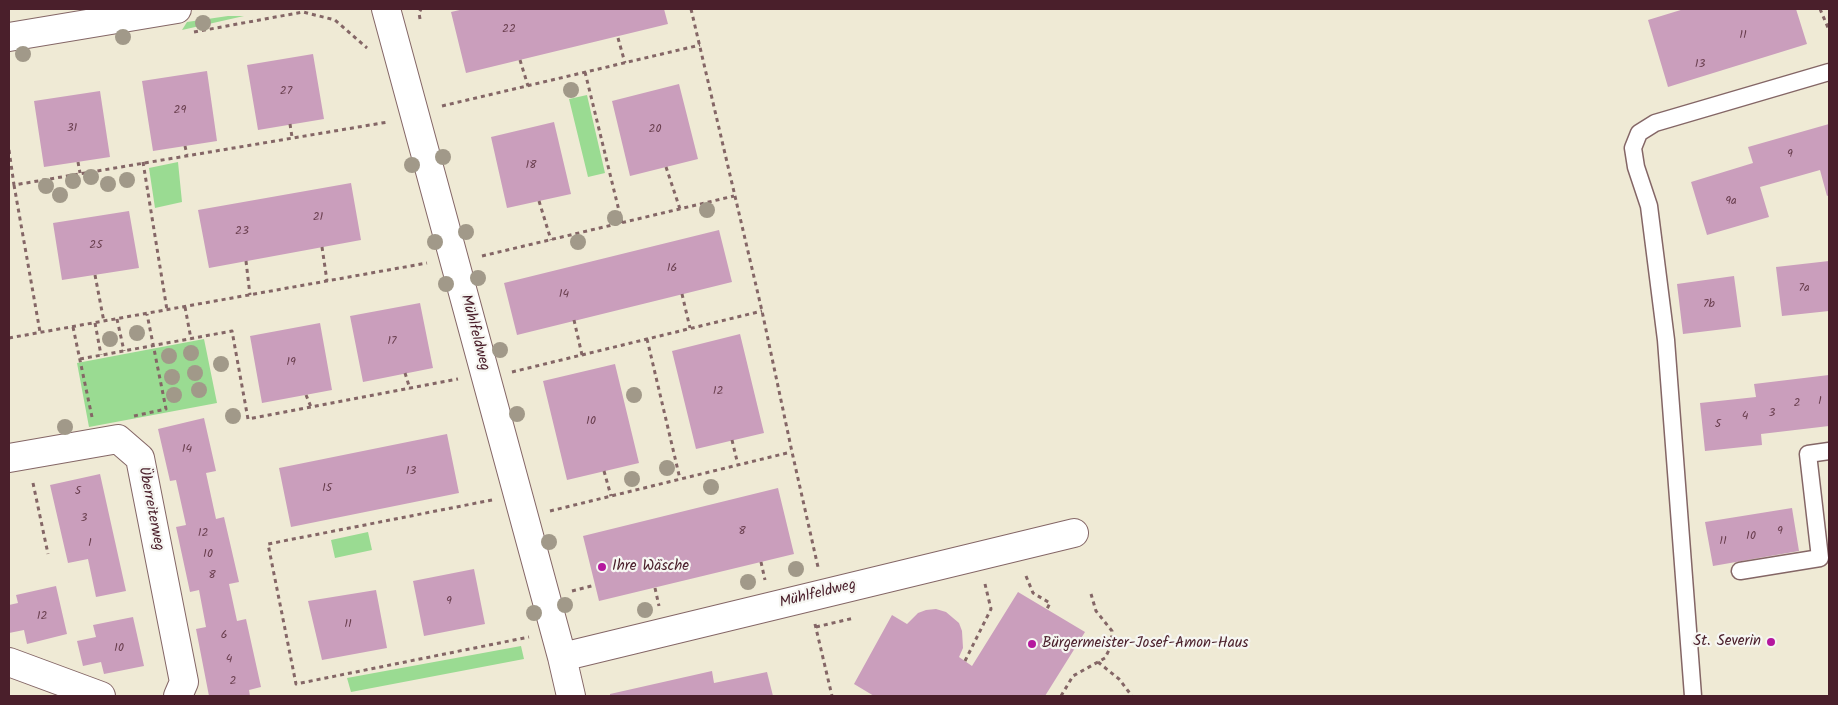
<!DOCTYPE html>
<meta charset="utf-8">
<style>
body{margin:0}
#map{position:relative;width:1838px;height:705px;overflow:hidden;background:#efead5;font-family:Kalam,sans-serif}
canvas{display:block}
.frame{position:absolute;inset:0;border:10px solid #4a1f2b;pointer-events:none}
</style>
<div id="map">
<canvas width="1838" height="705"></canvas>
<div class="frame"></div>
</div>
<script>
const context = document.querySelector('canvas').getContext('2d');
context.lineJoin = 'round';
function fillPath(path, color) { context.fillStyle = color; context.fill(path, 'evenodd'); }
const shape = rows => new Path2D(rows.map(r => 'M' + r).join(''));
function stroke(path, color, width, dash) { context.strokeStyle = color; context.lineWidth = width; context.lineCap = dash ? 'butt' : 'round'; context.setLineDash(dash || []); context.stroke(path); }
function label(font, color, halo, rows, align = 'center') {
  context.font = font + ' Kalam,sans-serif'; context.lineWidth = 4.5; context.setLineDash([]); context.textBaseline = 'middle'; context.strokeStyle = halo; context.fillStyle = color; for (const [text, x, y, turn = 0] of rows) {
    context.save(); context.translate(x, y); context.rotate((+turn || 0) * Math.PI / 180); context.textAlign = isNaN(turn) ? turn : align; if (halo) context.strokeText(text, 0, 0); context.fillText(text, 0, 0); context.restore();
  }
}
const green = shape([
 [228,16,244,16,182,30,187,22],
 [587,95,605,173,588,177,569,99],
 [178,162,182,202,155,208,149,168],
 [204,339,217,403,89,427,77,363],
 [368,532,372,550,335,558,331,540],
 [521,646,524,659,351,692,347,678]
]);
const building = shape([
 [464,9,664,9,668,24,466,73,451,12],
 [1684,9,1796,9,1807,44,1668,87,1648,20],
 [313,54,324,119,258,130,247,65],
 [207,71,217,141,153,151,142,81],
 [679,84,698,159,630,176,612,101],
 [100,91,110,157,44,167,34,101],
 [554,122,571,194,507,208,491,137],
 [1829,124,1829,195,1827,196,1820,170,1760,187,1769,217,1707,235,1691,182,1753,163,1748,147],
 [351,183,361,240,209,268,198,210],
 [129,211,139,268,62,280,53,223],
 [719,230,732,282,517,335,504,283],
 [1829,261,1829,311,1782,316,1776,267],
 [1734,276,1741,327,1683,334,1677,284],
 [420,303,433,368,363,382,350,316],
 [320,323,332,390,262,403,250,336],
 [740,334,764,433,696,449,672,351],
 [615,364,639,463,567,480,543,381],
 [1829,375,1829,426,1761,434,1762,445,1705,451,1700,403,1756,397,1754,384],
 [204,418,216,471,206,473,216,519,224,517,239,582,229,584,237,621,246,619,261,687,249,690,250,696,209,696,196,629,206,627,199,590,190,592,176,527,186,525,176,480,170,481,158,429],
 [447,434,459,493,291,527,279,468],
 [100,474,126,591,96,597,88,559,68,563,50,485],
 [778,488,794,554,599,601,583,536],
 [1792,508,1799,551,1713,566,1705,522],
 [474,569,485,624,424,636,413,581],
 [56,586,67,634,27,644,24,630,9,633,9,605,18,603,16,595],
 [376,590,387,648,322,660,308,601],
 [1018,592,1085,632,1045,696,874,696,854,684,892,615,907,624,918,613,926,610,936,609,946,612,959,623,962,631,963,648,959,657,972,666],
 [133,617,144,666,104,674,101,662,83,666,77,641,96,637,93,625],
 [712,671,714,683,767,672,773,696,610,696,610,694]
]);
const path = shape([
 [691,9,762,311,792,452,818,567],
 [1820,9,1829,30],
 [420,19,419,13,421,9],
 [194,32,303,12,335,20,367,48],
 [618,38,625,63],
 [520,60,528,86],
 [585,72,622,223],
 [442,106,700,45],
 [290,124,292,137],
 [185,146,187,155],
 [9,150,14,185,388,122],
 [78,162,80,173],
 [143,162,167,310],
 [666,167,680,209],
 [14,185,40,332],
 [539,201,551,240],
 [322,247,327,281],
 [482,256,734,196],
 [246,261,250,295],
 [95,275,104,322],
 [682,294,690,328],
 [185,307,191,339],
 [117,319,124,351],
 [574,320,582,355],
 [95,323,101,355],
 [73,327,92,417],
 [9,338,427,263],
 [647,339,680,479],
 [80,359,232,331,248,419,458,379],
 [512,372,762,311],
 [405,373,410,389],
 [306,395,311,407],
 [134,416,166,409,147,314],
 [732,440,738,465],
 [604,471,611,496],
 [33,483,48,554],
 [492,500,268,544,296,684,529,637],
 [550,511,791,452],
 [761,562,765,580],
 [1026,576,1033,593,1050,603,1047,609],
 [655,588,659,606],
 [572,591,595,585],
 [815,624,832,696],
 [816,627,854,618],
 [965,661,991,609,985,584],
 [1098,662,1119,679,1132,696],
 [1061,696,1073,676,1105,658,1111,646,1112,631,1096,611,1091,594]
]);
const lane = shape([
 [1740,571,1820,558,1808,454,1829,451],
 [1693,696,1666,340,1649,206,1636,167,1633,148,1639,133,1655,123,1829,72]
]);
const street = shape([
 [386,9,562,657,571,696],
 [9,37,177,9],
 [9,458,118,439,140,458,184,682,178,696],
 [562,657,1074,533],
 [9,662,101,696]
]);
const trees = [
 [203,23],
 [123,37],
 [23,54],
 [571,90],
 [443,157],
 [412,165],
 [91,177],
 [127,180],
 [73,181],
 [108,184],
 [46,186],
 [60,195],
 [707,210],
 [615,218],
 [466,232],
 [435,242],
 [578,242],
 [478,278],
 [446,284],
 [137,333],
 [110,339],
 [500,350],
 [191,353],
 [169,356],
 [221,364],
 [195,373],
 [172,377],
 [199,390],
 [174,395],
 [634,395],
 [517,414],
 [233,416],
 [65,427],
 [667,468],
 [632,479],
 [711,487],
 [549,542],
 [796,569],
 [748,582],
 [565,605],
 [645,610],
 [534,613]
];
const markers = [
 [602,567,5,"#b5179e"],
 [1771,642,5,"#b5179e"],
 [1032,644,5,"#b5179e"]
];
const numberNames = [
 ["22",509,30],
 ["11",1743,36],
 ["13",1700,65],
 ["27",286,92],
 ["29",180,111],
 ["31",72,129],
 ["20",655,130],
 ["9",1790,155],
 ["18",531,166],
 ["9a",1731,202],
 ["21",318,218],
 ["23",242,232],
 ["25",96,246],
 ["16",672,269],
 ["7a",1804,289],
 ["14",564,295],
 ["7b",1709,305],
 ["17",392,342],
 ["19",291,363],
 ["12",718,392],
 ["1",1820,402],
 ["2",1797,404],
 ["3",1772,414],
 ["4",1745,417],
 ["10",591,422],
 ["5",1718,425],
 ["14",187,450],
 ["13",411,472],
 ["15",327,489],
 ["5",78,492],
 ["3",84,519],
 ["8",742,532],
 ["9",1780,532],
 ["12",203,534],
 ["10",1751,537],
 ["11",1723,542],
 ["1",90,544],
 ["10",208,555],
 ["8",212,576],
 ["9",449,602],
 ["12",42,617],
 ["11",348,625],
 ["6",224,636],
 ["10",119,649],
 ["4",229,660],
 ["2",233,682]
];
const streetNames = [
 ["Mühlfeldweg",474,333,75],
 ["Überreiterweg",150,509,79],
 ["Mühlfeldweg",818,595,-14]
];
const poiNames = [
 ["Ihre Wäsche",612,567],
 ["St. Severin",1761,642,"right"],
 ["Bürgermeister-Josef-Amon-Haus",1042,644]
];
fillPath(green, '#9adb92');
fillPath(building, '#ca9ebc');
stroke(lane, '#846666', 19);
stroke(street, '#846666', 30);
stroke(path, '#846666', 3, [4, 4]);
stroke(lane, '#fff', 16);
stroke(street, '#fff', 28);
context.fillStyle = '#a19989';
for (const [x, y] of trees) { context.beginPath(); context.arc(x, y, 8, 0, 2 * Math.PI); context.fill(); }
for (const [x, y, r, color] of markers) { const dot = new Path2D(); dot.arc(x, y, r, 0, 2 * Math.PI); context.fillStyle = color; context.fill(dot); stroke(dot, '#f6f6f2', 2); }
label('12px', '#6a3f4f', null, numberNames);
label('15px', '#4a1f2b', '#f6f6f2', streetNames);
label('15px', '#4a1f2b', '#f6f6f2', poiNames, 'left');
</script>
